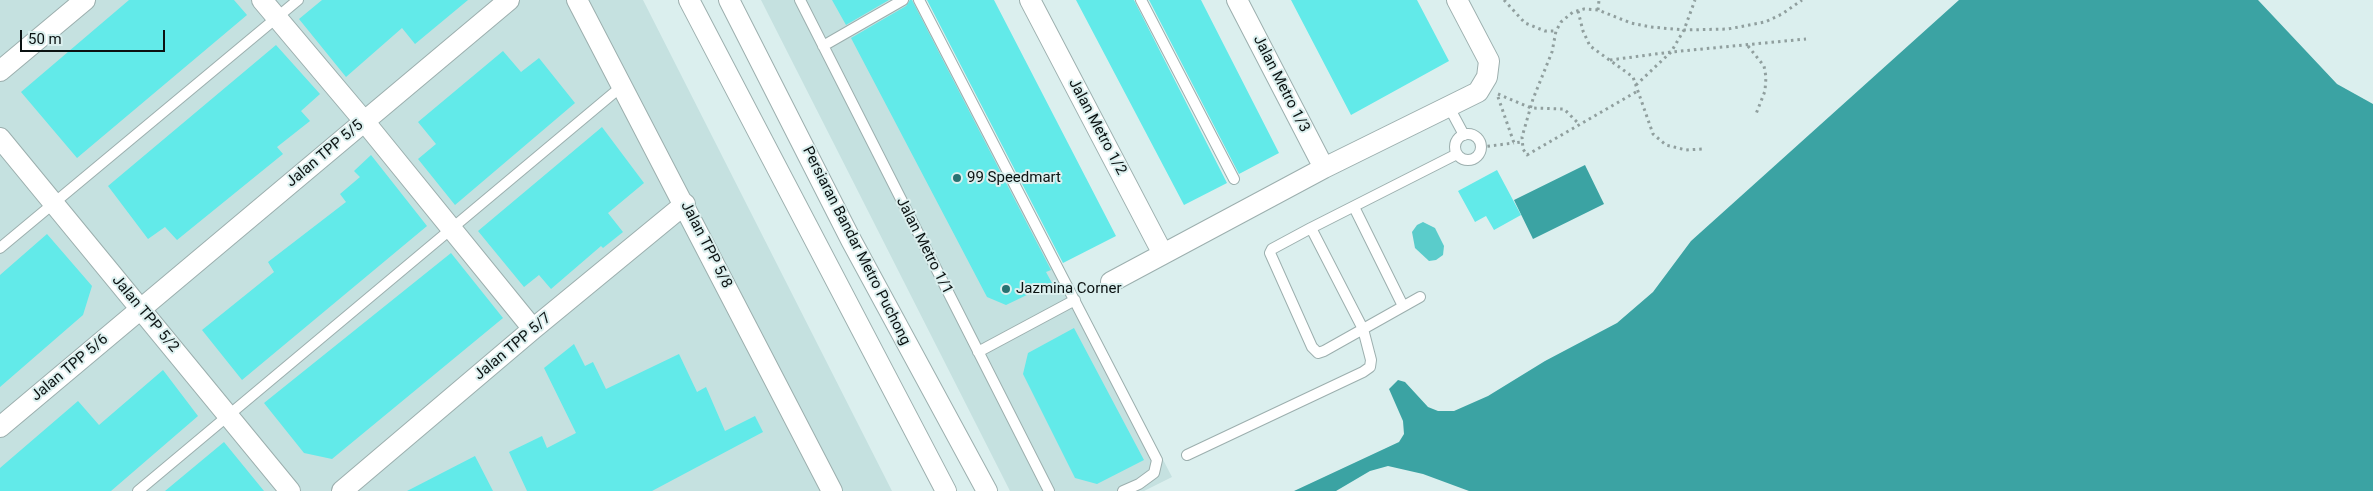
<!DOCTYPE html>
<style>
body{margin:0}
#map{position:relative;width:2373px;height:491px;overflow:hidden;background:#dbefee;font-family:Roboto,sans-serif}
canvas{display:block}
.scale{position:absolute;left:20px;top:30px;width:145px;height:22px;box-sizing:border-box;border:2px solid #0b1212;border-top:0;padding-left:6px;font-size:15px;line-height:18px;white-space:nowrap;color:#0b1212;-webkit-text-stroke:4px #dbefee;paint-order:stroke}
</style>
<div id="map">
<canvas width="2373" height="491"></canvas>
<div class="scale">50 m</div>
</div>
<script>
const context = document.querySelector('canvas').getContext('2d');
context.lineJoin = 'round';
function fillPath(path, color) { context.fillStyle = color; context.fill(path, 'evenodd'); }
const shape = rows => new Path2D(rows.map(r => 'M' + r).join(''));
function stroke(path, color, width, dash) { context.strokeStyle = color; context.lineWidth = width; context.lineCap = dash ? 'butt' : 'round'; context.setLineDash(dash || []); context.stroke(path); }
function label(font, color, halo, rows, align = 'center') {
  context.font = font + ' Roboto,sans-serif'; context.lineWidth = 4; context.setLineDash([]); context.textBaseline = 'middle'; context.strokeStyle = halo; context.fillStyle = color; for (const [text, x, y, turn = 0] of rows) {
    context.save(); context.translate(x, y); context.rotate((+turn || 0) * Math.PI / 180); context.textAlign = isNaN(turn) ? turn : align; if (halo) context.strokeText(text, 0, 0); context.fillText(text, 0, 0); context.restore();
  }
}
const built = shape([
 [0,0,643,0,892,491,0,491],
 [761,0,924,0,1172,477,1144,491,1010,491]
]);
const green = shape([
 [1423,222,1435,228,1444,246,1443,255,1436,260,1429,261,1415,248,1412,232,1417,225]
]);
const water = shape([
 [1959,0,2258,0,2337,84,2373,104,2373,491,1469,491,1423,474,1388,466,1370,471,1336,491,1294,491,1399,442,1404,434,1403,421,1389,389,1398,380,1405,382,1428,407,1438,411,1454,411,1488,396,1545,361,1617,323,1653,292,1691,241],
 [1585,165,1604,204,1533,239,1514,200]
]);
const building = shape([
 [129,0,234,0,247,15,77,158,21,92],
 [322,0,468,0,415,44,402,28,346,77,299,19],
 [832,0,889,0,846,25],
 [910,0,912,0,1051,270,1046,272,1052,283,1006,305,987,297,851,38,906,6],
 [927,0,994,0,1116,236,1063,263],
 [1076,0,1134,0,1227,183,1184,205],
 [1149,0,1201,0,1279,153,1239,174],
 [1291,0,1417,0,1449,61,1351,115],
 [276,45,320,94,301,111,310,121,277,147,283,154,177,240,165,227,148,239,108,186],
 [503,51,521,72,539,58,575,103,455,205,418,159,436,144,418,122],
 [602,127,644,183,608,213,623,232,603,248,601,246,551,289,539,275,524,287,478,231],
 [371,155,427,226,242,380,202,330,274,272,268,262,346,202,340,194,360,177,354,171],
 [1497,170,1521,215,1494,230,1486,216,1475,222,1458,191],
 [47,234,92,286,83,315,0,387,0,275],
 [451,253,503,318,332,459,304,453,264,403],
 [1074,328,1144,460,1097,484,1075,478,1023,374,1028,353],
 [574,344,585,366,593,362,606,389,679,354,697,392,706,387,725,431,755,416,763,432,652,491,527,491,509,452,542,436,547,448,576,433,544,368],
 [163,370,198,416,111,491,0,491,0,468,78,401,99,425],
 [224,442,264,491,165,491],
 [475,456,493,491,407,491]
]);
const path = shape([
 [1504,0,1525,23,1545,31,1556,31],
 [1598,10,1599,0],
 [1578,11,1583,31,1590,46,1633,77,1653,134,1666,145,1686,150,1702,149],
 [1748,46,1764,66,1766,77,1765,91,1756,114],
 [1610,60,1671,52,1806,39],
 [1636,85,1671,52,1684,30,1695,0],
 [1636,92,1527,155,1523,149,1522,137,1533,99,1552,52,1556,31,1561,22,1573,12,1584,9,1598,10,1631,23,1651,27,1684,30,1728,29,1765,22,1782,14,1802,0],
 [1498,94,1531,108,1564,109,1579,124],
 [1498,97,1514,143,1521,142],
 [1481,147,1514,143]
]);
const service = shape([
 [800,0,1049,491],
 [919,0,1157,460,1154,473,1139,484,1123,491],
 [1141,0,1234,179],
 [823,46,903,0],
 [1449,107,1464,135],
 '1455 147a13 13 0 1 1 26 0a13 13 0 1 1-26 0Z',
 [1354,207,1403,306],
 [0,248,298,0],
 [1420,297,1324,351,1318,353,1312,347,1270,253,1272,249,1311,228,1457,154],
 [978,352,1075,300],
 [1187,455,1363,372,1370,367,1371,360,1363,329,1311,228],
 [138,491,622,86]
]);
const minor = shape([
 [262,0,364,121,533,329],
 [577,0,832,491],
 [689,0,946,491],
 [729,0,851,240,987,491],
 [1030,0,1163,254],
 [1237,0,1324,168],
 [0,71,85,0],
 [0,138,290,491],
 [1111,282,1324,168,1478,92,1487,77,1489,61,1457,0],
 [0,427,509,0],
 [342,491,533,329,685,204]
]);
const markers = [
 [957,178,5,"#277271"],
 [1006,289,5,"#277271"]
];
const streetNames = [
 ["Jalan Metro 1/3",1281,84,63],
 ["Jalan Metro 1/2",1097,127,62],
 ["Jalan TPP 5/5",325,154,-40],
 ["Jalan TPP 5/8",706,245,63],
 ["Persiaran Bandar Metro Puchong",856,246,63],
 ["Jalan Metro 1/1",924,246,63],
 ["Jalan TPP 5/2",145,314,50],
 ["Jalan TPP 5/7",513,347,-40],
 ["Jalan TPP 5/6",70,368,-40]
];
const poiNames = [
 ["99 Speedmart",967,178],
 ["Jazmina Corner",1016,289]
];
fillPath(built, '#c5e1e0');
fillPath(green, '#5acccb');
fillPath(water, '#3ba3a3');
fillPath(building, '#62eae9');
stroke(service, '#9cafae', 12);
stroke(minor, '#9cafae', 22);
stroke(path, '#909f9e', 3, [2.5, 4]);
stroke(service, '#fff', 10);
stroke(minor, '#fff', 20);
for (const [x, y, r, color] of markers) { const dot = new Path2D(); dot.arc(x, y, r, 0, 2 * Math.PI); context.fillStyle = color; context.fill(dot); stroke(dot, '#dbefee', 2); }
label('15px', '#0b1212', '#dbefee', streetNames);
label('15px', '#0b1212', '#dbefee', poiNames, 'left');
</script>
